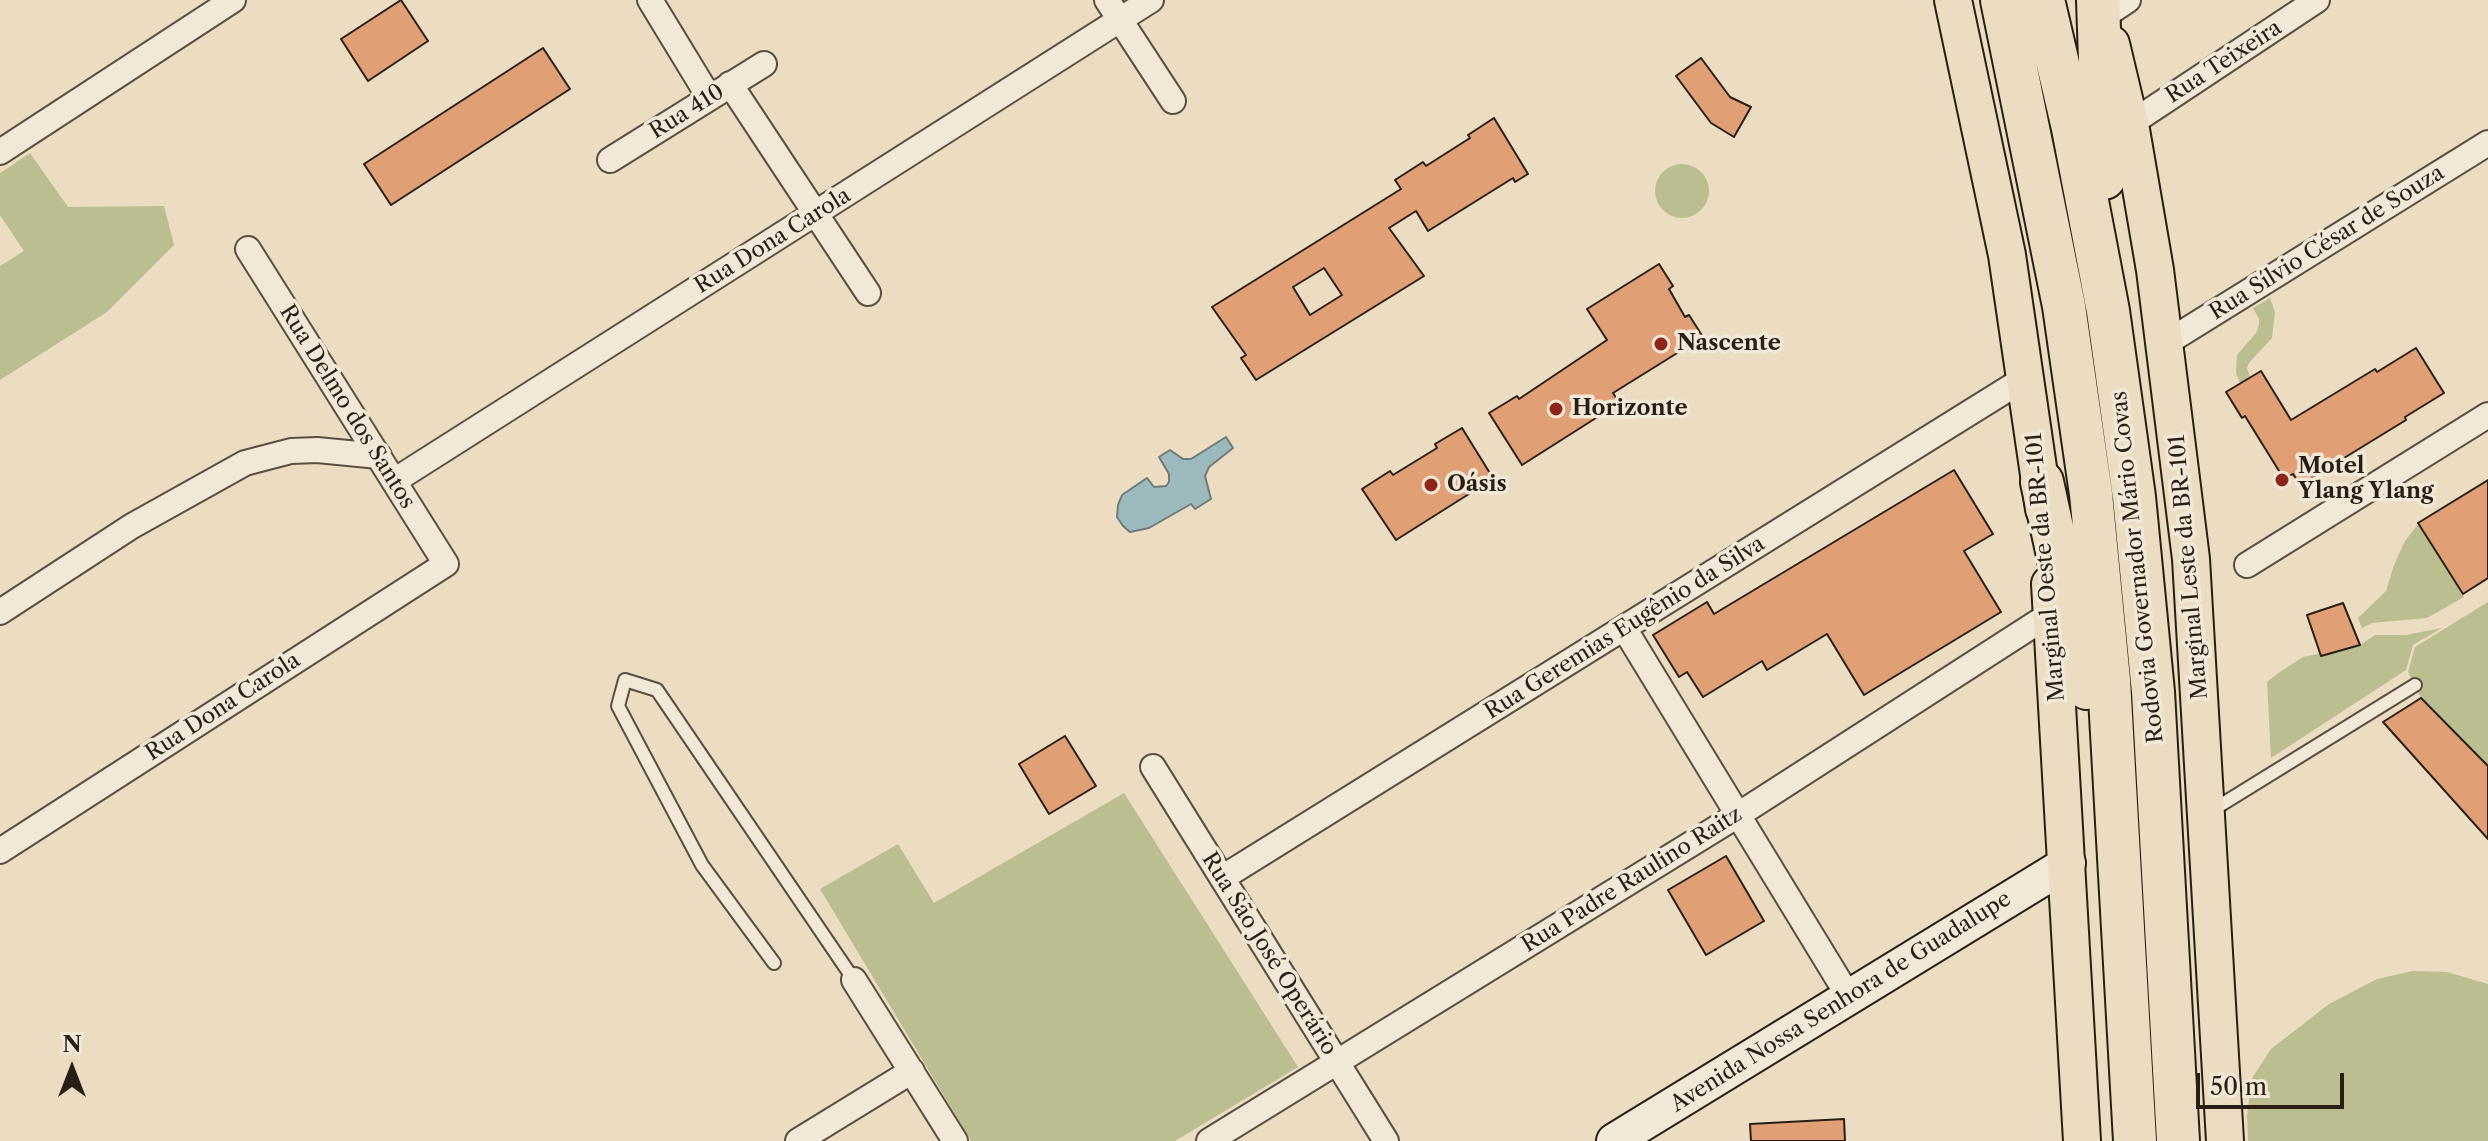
<!DOCTYPE html>
<meta charset="utf-8">
<style>
body{margin:0}
#map{position:relative;width:2488px;height:1141px;overflow:hidden;background:#ebdcc2;font-family:"Libre Caslon Text",serif}
canvas{display:block}
.north{position:absolute;left:32px;top:1029px;width:80px;height:80px;-webkit-text-stroke:6px #f2e8d7;paint-order:stroke;rotate:0deg;font-size:22px;font-weight:700;line-height:32px;text-align:center;color:#2a1f14}
.north::after{content:'';display:block;margin:auto;width:28px;height:36px;background:#2a1f14;clip-path:polygon(50% 0,100% 100%,50% 72%,0 100%)}
.scale{position:absolute;left:2196px;top:1073px;width:148px;height:36px;box-sizing:border-box;border:4px solid #2a1f14;border-top:0;padding-left:10px;font-size:24px;line-height:28px;white-space:nowrap;color:#2a1f14;-webkit-text-stroke:6px #f2e8d7;paint-order:stroke}
</style>
<div id="map">
<canvas width="2488" height="1141"></canvas>
<div class="north">N</div>
<div class="scale">50 m</div>
</div>
<script>
const context = document.querySelector('canvas').getContext('2d');
context.lineJoin = 'round';
function fillPath(path, color) { context.fillStyle = color; context.fill(path, 'evenodd'); }
const shape = rows => new Path2D(rows.map(r => 'M' + r).join(''));
function stroke(path, color, width, dash) { context.strokeStyle = color; context.lineWidth = width; context.lineCap = dash ? 'butt' : 'round'; context.setLineDash(dash || []); context.stroke(path); }
function label(font, color, halo, rows, align = 'center') {
  context.font = font + ' "Libre Caslon Text",serif'; context.lineWidth = 7; context.setLineDash([]); context.textBaseline = 'middle'; context.strokeStyle = halo; context.fillStyle = color; for (const [text, x, y, turn = 0] of rows) {
    context.save(); context.translate(x, y); context.rotate((+turn || 0) * Math.PI / 180); context.textAlign = isNaN(turn) ? turn : align; if (halo) context.strokeText(text, 0, 0); context.fillText(text, 0, 0); context.restore();
  }
}
const green = shape([
 [30,153,68,207,164,206,174,245,107,312,0,380,0,266,24,251,0,215,0,173],
 '1655 191a27 27 0 1 1 54 0a27 27 0 1 1-54 0Z',
 [2270,298,2275,312,2272,338,2249,363,2247,368,2250,377,2240,383,2236,373,2237,355,2256,333,2259,325,2259,319,2253,308],
 [2418,524,2464,597,2427,618,2372,623,2362,628,2358,618,2386,591,2394,565,2405,541],
 [2488,602,2488,839,2383,722,2421,698,2408,672,2415,647],
 [2442,628,2413,645,2406,670,2271,758,2267,682,2277,674,2303,657,2360,645,2375,635,2406,635],
 [1124,793,1298,1067,1175,1141,971,1141,820,889,898,844,934,903],
 [2413,971,2447,972,2488,984,2488,1141,2248,1141,2247,1116,2252,1078,2271,1049,2329,1004,2377,979]
]);
const water = shape([
 [1226,437,1233,448,1209,467,1205,476,1211,499,1195,509,1191,504,1149,528,1130,532,1123,526,1117,517,1118,505,1122,495,1147,478,1154,487,1166,486,1169,482,1169,474,1159,457,1170,450,1183,459,1191,459,1226,437]
]);
const building = shape([
 [401,0,428,41,368,81,341,39,401,0],
 [543,48,570,89,391,205,364,164,543,48],
 [1701,58,1730,97,1751,107,1734,137,1711,123,1676,76,1701,58],
 [1494,118,1528,174,1515,182,1513,178,1428,231,1416,211,1389,228,1424,276,1256,380,1241,358,1246,355,1212,307,1401,189,1395,180,1423,162,1426,166,1470,138,1468,135,1494,118],
 [1324,268,1342,295,1310,315,1293,287,1324,268],
 [1659,264,1673,286,1669,289,1685,317,1689,315,1703,337,1613,393,1622,407,1609,415,1607,411,1522,465,1489,413,1517,396,1519,399,1607,340,1587,309,1659,264],
 [2416,348,2444,393,2405,417,2406,420,2300,485,2293,474,2284,479,2245,416,2242,418,2226,392,2261,371,2291,420,2375,369,2377,372,2416,348],
 [1462,428,1496,483,1483,491,1480,487,1396,540,1362,489,1390,471,1393,475,1437,448,1435,444,1462,428],
 [1954,470,1993,534,1964,551,2001,612,1864,695,1827,634,1767,670,1762,661,1703,697,1687,672,1679,677,1653,635,1707,602,1714,614,1954,470],
 [2488,480,2488,578,2463,594,2418,523,2488,480],
 [2343,603,2360,645,2321,656,2307,615,2343,603],
 [2421,698,2488,766,2488,839,2383,722,2421,698],
 [1065,736,1096,786,1049,814,1019,764,1065,736],
 [1726,856,1764,921,1706,955,1668,890,1726,856],
 [1844,1119,1845,1141,1751,1141,1750,1124,1844,1119]
]);
const lane = shape([
 [2211,811,2415,685],
 [774,963,702,865,618,706,625,680,657,690,854,980]
]);
const street = shape([
 [650,0,709,97],
 [1107,0,1173,101],
 [2104,16,2128,0],
 [730,84,868,293],
 [2130,124,2317,0],
 [0,152,233,0],
 [610,160,764,64],
 [2166,343,2488,143],
 [394,481,1151,0],
 [2247,565,2488,415],
 [0,612,132,526,245,463,291,451,317,450,379,456],
 [1624,628,1849,997],
 [1153,767,1386,1141],
 [0,851,446,564,248,249],
 [1222,878,2027,377],
 [854,980,955,1141],
 [798,1141,912,1071],
 [1209,1141,1738,815,2052,613]
]);
const secondary = shape([
 [1614,1141,2068,863]
]);
const primary = shape([
 [1953,0,2007,255,2044,509],
 [2111,44,2130,124,2155,270,2191,559,2225,1141],
 [2050,584,2082,1141]
]);
const highway = shape([
 [2002,0,2064,306,2091,494,2109,680,2135,1141],
 [2043,0,2073,128,2108,311,2134,497,2153,692,2178,1141],
 [2098,0,2104,178],
 [2042,482,2087,688]
]);
const markers = [
 [1661,344,8,"#8f2418"],
 [1556,409,8,"#8f2418"],
 [2282,480,8,"#8f2418"],
 [1431,485,8,"#8f2418"]
];
const streetNames = [
 ["Rua Teixeira",2224,62,-33],
 ["Rua 410",687,112,-32],
 ["Rua Dona Carola",773,241,-32],
 ["Rua Sílvio César de Souza",2327,243,-32],
 ["Rua Delmo dos Santos",347,407,58],
 ["Marginal Oeste da BR-101",2046,567,-95],
 ["Rodovia Governador Mário Covas",2138,567,-96],
 ["Marginal Leste da BR-101",2189,567,-95],
 ["Rua Geremias Eugênio da Silva",1625,628,-32],
 ["Rua Dona Carola",223,707,-33],
 ["Rua Padre Raulino Raitz",1632,880,-32],
 ["Rua São José Operário",1269,954,58],
 ["Avenida Nossa Senhora de Guadalupe",1841,1002,-32]
];
const poiNames = [
 ["Nascente",1677,344],
 ["Horizonte",1572,409],
 ["Motel",2298,467],
 ["Ylang Ylang",2298,492],
 ["Oásis",1447,485]
];
fillPath(green, '#bbbf90');
fillPath(water, '#9cb9bd');
stroke(water, '#6e7b79', 2);
fillPath(building, '#e19f76');
stroke(building, '#2a1f14', 2);
stroke(lane, '#5a4e40', 16);
stroke(street, '#5a4e40', 28);
stroke(secondary, '#2a1f14', 38);
stroke(primary, '#2a1f14', 40);
stroke(highway, '#2a1f14', 46);
stroke(lane, '#f2e8d7', 12);
stroke(street, '#f2e8d7', 24);
stroke(secondary, '#f2e8d7', 34);
stroke(primary, '#ebdcc2', 36);
stroke(highway, '#ebdcc2', 42);
for (const [x, y, r, color] of markers) { const dot = new Path2D(); dot.arc(x, y, r, 0, 2 * Math.PI); context.fillStyle = color; context.fill(dot); stroke(dot, '#f2e8d7', 3); }
label('22px', '#2a1f14', '#f2e8d7', streetNames);
label('bold 22px', '#2a1f14', '#f2e8d7', poiNames, 'left');
</script>
